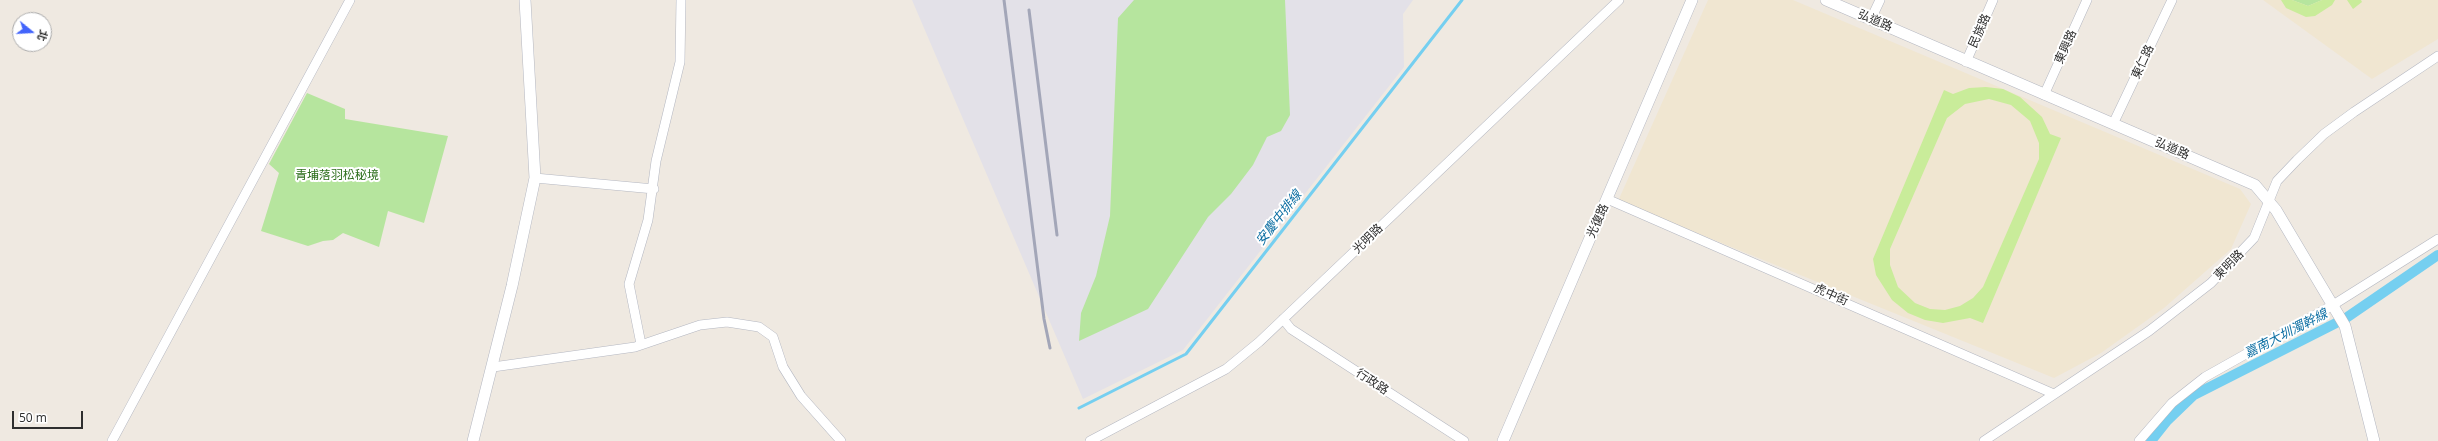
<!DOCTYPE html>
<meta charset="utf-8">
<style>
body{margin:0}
#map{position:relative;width:2438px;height:441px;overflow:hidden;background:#efe9e1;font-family:"Open Sans","Noto Sans TC",sans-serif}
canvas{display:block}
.north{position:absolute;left:12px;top:12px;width:40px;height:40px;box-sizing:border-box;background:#fff;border:1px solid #ababab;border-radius:50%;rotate:108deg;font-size:11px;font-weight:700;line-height:16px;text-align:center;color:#2e2e2e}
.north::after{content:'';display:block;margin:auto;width:14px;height:18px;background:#4264fb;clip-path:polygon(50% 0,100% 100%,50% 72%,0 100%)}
.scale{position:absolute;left:12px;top:411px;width:71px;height:18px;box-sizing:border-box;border:2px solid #2e2e2e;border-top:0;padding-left:5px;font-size:12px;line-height:14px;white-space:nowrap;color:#2e2e2e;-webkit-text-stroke:3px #fff;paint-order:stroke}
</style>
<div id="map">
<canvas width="2438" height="441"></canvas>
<div class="north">北</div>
<div class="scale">50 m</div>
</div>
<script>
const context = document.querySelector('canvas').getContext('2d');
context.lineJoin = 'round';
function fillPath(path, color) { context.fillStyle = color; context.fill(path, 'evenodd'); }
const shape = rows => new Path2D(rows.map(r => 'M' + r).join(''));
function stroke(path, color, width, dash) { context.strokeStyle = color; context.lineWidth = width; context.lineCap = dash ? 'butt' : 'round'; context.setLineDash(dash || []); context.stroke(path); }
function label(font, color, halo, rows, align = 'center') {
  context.font = font + ' "Open Sans","Noto Sans TC",sans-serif'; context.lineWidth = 4; context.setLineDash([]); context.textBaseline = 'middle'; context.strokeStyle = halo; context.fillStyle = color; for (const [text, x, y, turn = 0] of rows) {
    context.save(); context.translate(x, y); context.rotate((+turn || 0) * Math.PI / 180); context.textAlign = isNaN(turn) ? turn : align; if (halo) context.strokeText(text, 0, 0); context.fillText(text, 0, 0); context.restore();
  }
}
const industrial = shape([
 [912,0,1413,0,1403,14,1404,67,1183,350,1083,399]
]);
const education = shape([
 [1708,0,1793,0,2240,189,2251,204,2231,249,2164,308,2101,353,2054,378,1618,201],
 [2263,0,2438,0,2438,39,2372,79]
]);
const green = shape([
 [1134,0,1285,0,1290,115,1281,131,1267,137,1253,165,1231,194,1208,217,1148,309,1079,341,1081,313,1096,276,1110,216,1118,18],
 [2292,0,2322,0,2308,6],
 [307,93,345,109,345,119,448,136,424,223,388,211,379,247,343,233,333,240,323,241,308,246,261,231,279,173,269,164]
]);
const pitch = shape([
 [2281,0,2292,0,2308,6,2322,0,2335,0,2332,5,2315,16,2306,17,2286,8],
 [2347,0,2361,0,2362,2,2353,9],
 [1986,87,2003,89,2020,97,2042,117,2050,134,2061,138,1983,323,1970,318,1943,323,1925,320,1908,313,1892,300,1876,275,1873,259,1944,90,1953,94,1969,88],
 [1989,99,2011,105,2030,121,2039,143,2039,159,1983,287,1973,298,1960,306,1945,310,1930,309,1915,303,1898,287,1890,265,1890,249,1947,118,1965,104]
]);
const stream = shape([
 [1079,408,1186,354,1462,0]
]);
const canal = shape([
 [2151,441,2167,421,2194,395,2346,318,2438,255]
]);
const minor = shape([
 [1871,19,1880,0],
 [1966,62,1993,0],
 [2044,95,2087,0],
 [2113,124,2172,0],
 [535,178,654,189],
 [1607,199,2054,394],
 [1283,319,1291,329,1464,441],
 [641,344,629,284,648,220,656,161,680,62,681,0],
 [493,367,635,347,700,325,727,322,759,327,773,337,783,367,801,396,841,441],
 [112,441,350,0],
 [1090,441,1226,369,1259,342,1619,0],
 [1984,441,2149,331,2211,283,2254,238,2277,181,2297,160,2324,134,2354,112,2438,56],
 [2139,441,2172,403,2205,377,2333,305,2438,239]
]);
const tertiary = shape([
 [1826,0,2255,185,2276,210,2345,326,2374,441],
 [473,441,512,286,535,178,525,0],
 [1503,441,1692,0]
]);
const rail = shape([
 [1004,0,1044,319,1050,348],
 [1029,10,1057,235]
]);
const streetNames = [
 ["弘道路",1875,21,23],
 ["民族路",1980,31,-66],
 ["東興路",2066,47,-66],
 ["東仁路",2143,62,-65],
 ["弘道路",2172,149,23],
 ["光復路",1598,221,-66],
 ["光明路",1368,239,-44],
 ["東明路",2229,265,-45],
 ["虎中街",1831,295,24],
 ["行政路",1372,382,33]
];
const parkNames = [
 ["青埔落羽松秘境",337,176]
];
const waterNames = [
 ["安慶中排線",1279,218,-52],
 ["嘉南大圳濁幹線",2286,334,-27]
];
fillPath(industrial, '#e3e1e8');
fillPath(education, '#f0e6d1');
fillPath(green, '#b6e59e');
fillPath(pitch, '#c9ec9a');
stroke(stream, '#75cff0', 3);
stroke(canal, '#75cff0', 10);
stroke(minor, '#b4b7c1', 10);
stroke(tertiary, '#b4b7c1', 12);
stroke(minor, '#fff', 9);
stroke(tertiary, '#fff', 11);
stroke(rail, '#a3a6b8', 3);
label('12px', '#2e2e2e', '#fff', streetNames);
label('12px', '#2c6e1b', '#fff', parkNames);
label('italic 13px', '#0d6fa3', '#fff', waterNames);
</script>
